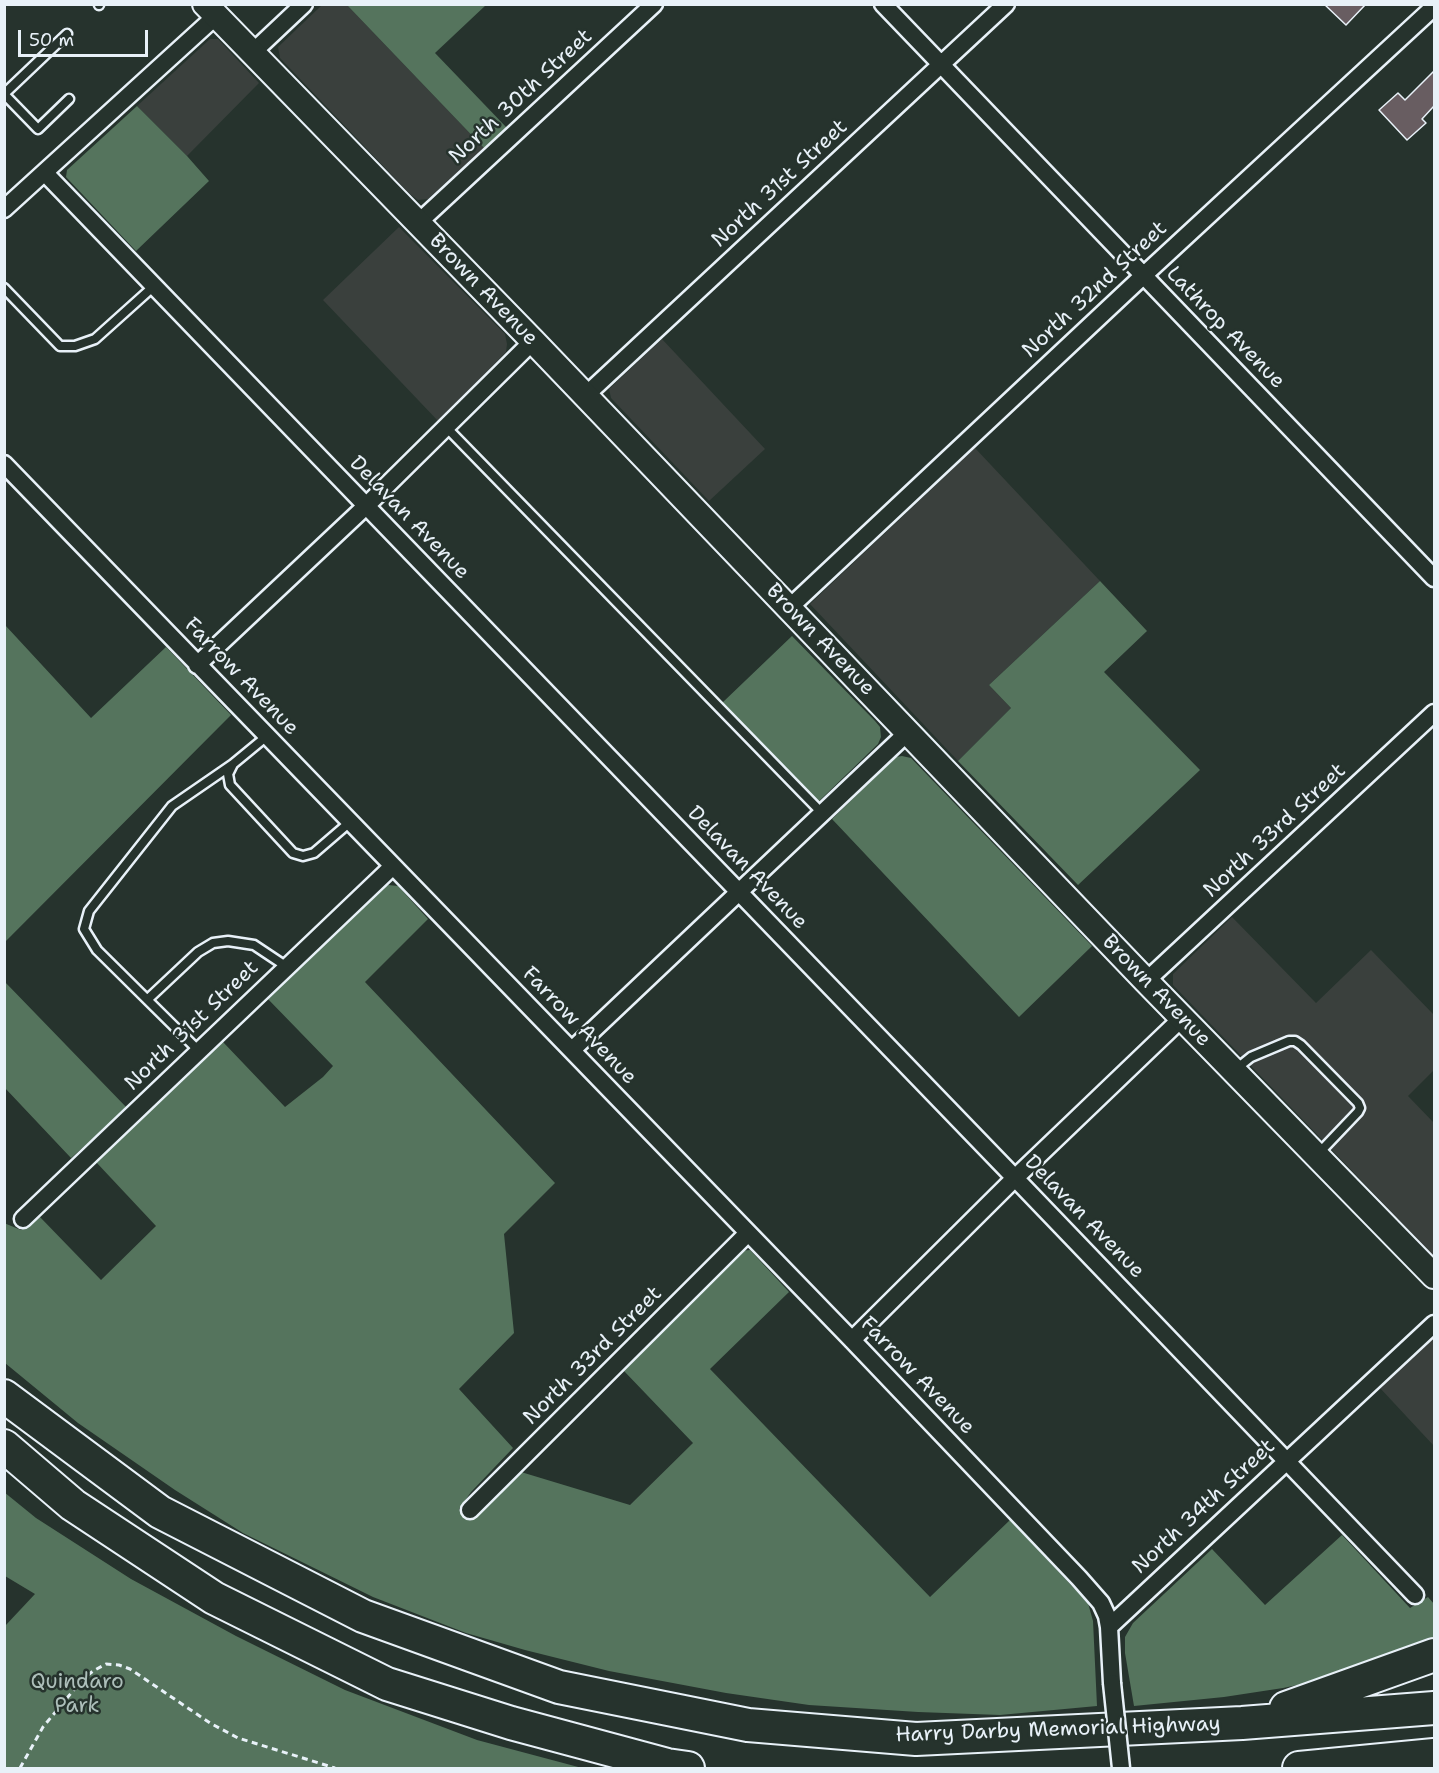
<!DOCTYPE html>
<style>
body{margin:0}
#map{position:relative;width:1439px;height:1773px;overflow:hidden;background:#26332d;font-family:"Shantell Sans",sans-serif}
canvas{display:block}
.frame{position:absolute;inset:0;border:6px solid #e8f1f8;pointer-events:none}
.scale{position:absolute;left:18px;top:30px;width:130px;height:27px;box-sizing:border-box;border:3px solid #e8f1f8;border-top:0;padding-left:8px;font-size:18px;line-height:21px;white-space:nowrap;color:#e8f1f8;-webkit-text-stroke:4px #26332d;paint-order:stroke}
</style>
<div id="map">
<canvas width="1439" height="1773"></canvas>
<div class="frame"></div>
<div class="scale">50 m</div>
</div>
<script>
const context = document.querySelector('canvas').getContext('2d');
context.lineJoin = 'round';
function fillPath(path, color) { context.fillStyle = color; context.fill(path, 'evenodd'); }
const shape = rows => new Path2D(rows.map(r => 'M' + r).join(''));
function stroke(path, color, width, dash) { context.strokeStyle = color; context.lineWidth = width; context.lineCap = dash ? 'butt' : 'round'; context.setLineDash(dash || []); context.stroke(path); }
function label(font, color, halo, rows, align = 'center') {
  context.font = font + ' "Shantell Sans",sans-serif'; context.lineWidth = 5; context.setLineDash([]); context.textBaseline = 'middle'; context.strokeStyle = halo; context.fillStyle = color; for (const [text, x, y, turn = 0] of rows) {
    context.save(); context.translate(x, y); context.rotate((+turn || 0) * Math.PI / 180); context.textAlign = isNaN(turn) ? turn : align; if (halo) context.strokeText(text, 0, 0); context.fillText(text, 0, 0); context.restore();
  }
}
const built = shape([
 [322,5,347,5,484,148,428,199,418,200,410,194,280,58,278,47],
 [210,39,218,39,259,83,187,156,137,106],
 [399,227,505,334,507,344,506,352,439,422,323,300],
 [662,339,765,449,709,501,611,398,609,389],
 [975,448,1100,581,989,685,1011,708,958,761,810,604],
 [1232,917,1316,1003,1371,950,1434,1015,1434,1070,1408,1096,1434,1123,1434,1256,1173,985,1173,974],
 [1434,1336,1434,1446,1380,1388]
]);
const green = shape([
 [347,5,486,5,435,53,507,128,484,148],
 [137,106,187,156,209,181,136,251,66,177,67,170],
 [1100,581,1147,631,1104,672,1200,770,1078,885,958,761,1011,708,989,685],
 [5,625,91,718,166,647,231,715,5,942],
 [792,636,875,721,880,727,881,737,878,744,818,802,722,703],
 [902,756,911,758,1092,946,1019,1017,832,819,896,757],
 [388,885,398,886,428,919,365,982,555,1183,504,1234,514,1333,459,1389,513,1448,471,1492,459,1509,471,1520,521,1472,630,1505,693,1443,624,1371,740,1251,750,1250,789,1292,710,1369,930,1597,1010,1520,1088,1603,1093,1621,1097,1706,1000,1715,918,1712,809,1705,726,1693,609,1671,525,1650,466,1633,373,1597,243,1533,175,1490,78,1423,5,1363,4,1223,21,1230,39,1216,101,1280,156,1226,96,1162,124,1133,223,1042,285,1107,323,1077,333,1066,266,997,376,891],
 [5,982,127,1108,71,1158,5,1088],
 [4,1492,36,1518,131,1579,236,1636,345,1690,477,1740,582,1768,5,1768,5,1626,35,1594,5,1576],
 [1342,1535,1410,1608,1428,1597,1434,1604,1434,1643,1340,1676,1283,1688,1224,1697,1134,1706,1125,1653,1125,1637,1133,1623,1212,1549,1265,1605]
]);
const building = shape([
 [1324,4,1366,4,1346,25,1324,4],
 [1434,71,1434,106,1422,119,1426,123,1407,140,1379,110,1398,93,1405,100,1434,71]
]);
const path = shape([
 [20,1768,43,1727,82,1680,93,1671,106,1664,119,1665,130,1669,210,1723,238,1738,335,1768]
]);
const lane = shape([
 [99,5,99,4],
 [67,34,4,94,38,129,69,99],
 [4,288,60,346,75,346,95,339,154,286],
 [446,427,822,813],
 [267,736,233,764,228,774,230,785,293,853,303,856,314,853,350,822],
 [148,999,198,952,213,943,228,941,254,945,287,967],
 [199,1051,97,950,84,929,89,911,172,806,233,764],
 [1236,1069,1251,1057,1289,1041,1295,1041,1301,1045,1358,1103,1360,1108,1358,1112,1317,1155]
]);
const street = shape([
 [883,4,1434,578],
 [252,53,304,4],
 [45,173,1015,1178,1415,1595],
 [4,209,216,16],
 [418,223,654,4],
 [585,396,1006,4],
 [4,464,852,1340,1079,1578,1101,1603,1107,1616,1109,1627,1112,1683],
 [789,608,1144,275,1434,7],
 [197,665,366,506,533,341],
 [1146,981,1434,713],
 [572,1050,908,732],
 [23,1219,393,866],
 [852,1340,1015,1178,1182,1018],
 [470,1510,748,1233],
 [1109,1627,1434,1324]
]);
const secondary = shape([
 [205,4,533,341,1146,981,1434,1276]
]);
const highway = shape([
 [4,1396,160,1512,363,1616,559,1687,748,1725,916,1739,1242,1723,1434,1708],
 [4,1446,73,1505,214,1598,387,1684,511,1723,667,1765,688,1768],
 [1286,1708,1434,1655],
 [1299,1768,1434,1755]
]);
const streetBridge = shape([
 [1112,1683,1121,1768]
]);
const streetNames = [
 ["North 30th Street",521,97,-43],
 ["North 31st Street",780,184,-43],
 ["Brown Avenue",483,290,46],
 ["North 32nd Street",1095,290,-43],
 ["Lathrop Avenue",1225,328,46],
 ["Delavan Avenue",409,518,46],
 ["Brown Avenue",820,640,46],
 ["Farrow Avenue",241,677,46],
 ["North 33rd Street",1275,831,-43],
 ["Delavan Avenue",747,868,46],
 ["Brown Avenue",1156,991,46],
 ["North 31st Street",192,1026,-44],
 ["Farrow Avenue",579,1026,46],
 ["Delavan Avenue",1084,1217,46],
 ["North 33rd Street",593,1356,-45],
 ["Farrow Avenue",917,1376,46],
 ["North 34th Street",1204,1507,-43],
 ["Harry Darby Memorial Highway",1058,1730,-2]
];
const parkNames = [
 ["Quindaro",77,1683],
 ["Park",77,1707]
];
fillPath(built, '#3a403d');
fillPath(green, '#55745d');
fillPath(building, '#685d61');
stroke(building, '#e8f1f8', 1.5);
stroke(lane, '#e8f1f8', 13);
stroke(street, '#e8f1f8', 21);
stroke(secondary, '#e8f1f8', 28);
stroke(highway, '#e8f1f8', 36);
stroke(path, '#e8f1f8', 3, [6, 4.5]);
stroke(lane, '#26332d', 8);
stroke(street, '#26332d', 16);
stroke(secondary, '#26332d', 24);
stroke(highway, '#26332d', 32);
stroke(streetBridge, '#e8f1f8', 21, []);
stroke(streetBridge, '#26332d', 16);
label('21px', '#e8f1f8', '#26332d', streetNames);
label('21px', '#adbfba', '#26332d', parkNames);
</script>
